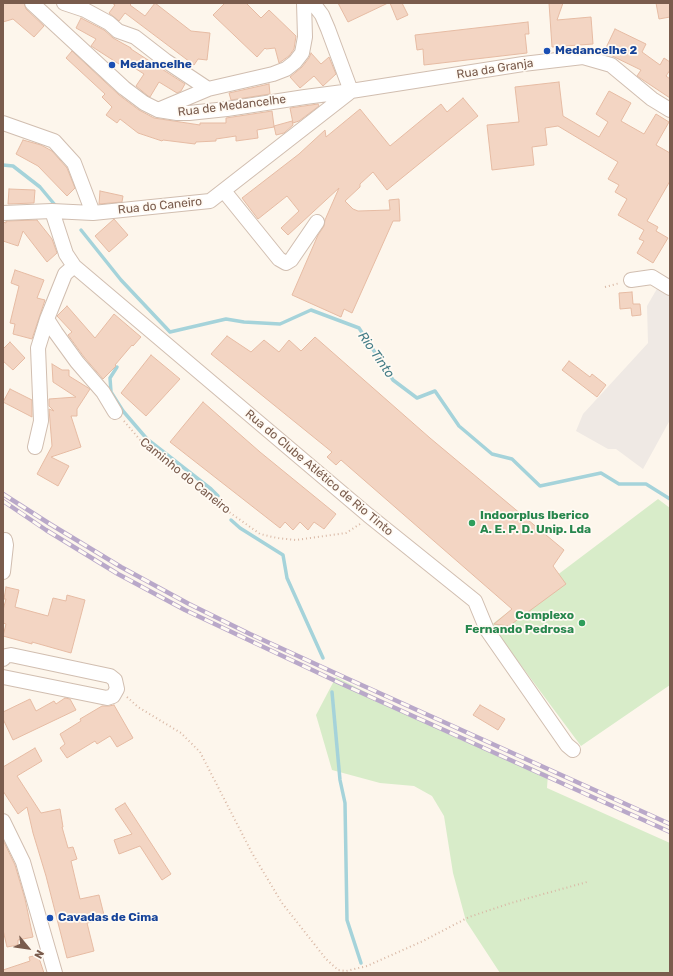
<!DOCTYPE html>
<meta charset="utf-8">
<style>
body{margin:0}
#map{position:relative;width:673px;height:976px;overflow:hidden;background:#fdf6ec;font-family:Rubik,sans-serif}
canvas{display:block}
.frame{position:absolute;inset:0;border:4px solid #7a5c4d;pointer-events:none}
.north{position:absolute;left:8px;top:928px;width:40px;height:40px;-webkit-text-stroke:3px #fffaf3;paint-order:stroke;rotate:119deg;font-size:11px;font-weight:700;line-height:16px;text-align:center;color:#7a5c4d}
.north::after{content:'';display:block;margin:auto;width:14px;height:18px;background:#7a5c4d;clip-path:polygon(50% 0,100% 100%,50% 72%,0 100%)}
</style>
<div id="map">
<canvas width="673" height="976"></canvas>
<div class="frame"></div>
<div class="north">N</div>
</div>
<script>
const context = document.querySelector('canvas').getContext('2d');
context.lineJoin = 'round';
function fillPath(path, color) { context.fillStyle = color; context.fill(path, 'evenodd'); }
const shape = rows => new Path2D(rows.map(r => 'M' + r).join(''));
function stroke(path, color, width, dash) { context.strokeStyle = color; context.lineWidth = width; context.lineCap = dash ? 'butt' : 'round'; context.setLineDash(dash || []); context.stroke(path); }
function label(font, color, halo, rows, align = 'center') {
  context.font = font + ' Rubik,sans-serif'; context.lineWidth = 3.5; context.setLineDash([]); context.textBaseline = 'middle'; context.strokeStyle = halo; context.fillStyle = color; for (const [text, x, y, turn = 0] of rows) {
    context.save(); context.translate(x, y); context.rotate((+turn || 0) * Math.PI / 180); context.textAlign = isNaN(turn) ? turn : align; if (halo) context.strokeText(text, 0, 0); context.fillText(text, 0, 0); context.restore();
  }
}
const industrial = shape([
 [658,287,670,294,670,420,643,469,616,449,608,449,576,431,583,414,648,343,647,306]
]);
const green = shape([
 [658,499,670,508,670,685,581,746,491,625],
 [336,677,463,741,466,740,548,774,547,788,670,843,670,973,500,973,466,921,453,873,444,816,432,796,414,786,380,783,332,770,316,715]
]);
const stream = shape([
 [3,165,13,166,40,187,55,205],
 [81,230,121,280,170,332,226,319,244,322,280,324,311,310,359,328,393,380,417,398,435,391,459,426,492,454,512,459,540,486,601,473,619,484,646,484,670,499],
 [117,367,110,378,111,392,123,411,147,439,211,489,218,496],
 [231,520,240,528,283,555,287,578,323,658],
 [332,692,340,780,345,803,347,920,361,963]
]);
const building = shape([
 [3,3,24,3,26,9,44,26,34,37,13,19,3,22,3,3],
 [112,3,132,3,130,5,145,16,155,3,191,31,210,33,207,60,198,59,194,65,125,13,119,21,109,13,115,5,112,3],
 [225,3,246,3,261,18,269,10,296,36,294,49,289,56,279,63,275,48,266,49,265,48,257,57,213,15,225,3],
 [338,3,388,3,348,22,338,3],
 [390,3,402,3,408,15,397,20,390,3],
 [549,3,563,3,557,20,591,17,593,44,552,47,549,3],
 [656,3,670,3,670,17,659,19,656,3],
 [81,18,104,30,113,38,131,48,131,49,185,84,181,91,177,93,159,82,150,97,148,96,136,86,144,74,122,60,119,64,91,46,96,39,76,28,81,18],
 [528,22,529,34,525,34,527,53,424,65,423,49,417,50,415,35,528,22],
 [615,29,646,44,642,52,660,65,664,58,670,62,670,70,666,76,670,79,670,98,637,76,641,70,604,52,615,29],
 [72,51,119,95,139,110,154,118,200,125,200,123,226,123,226,118,272,111,274,126,292,121,293,125,284,133,276,135,274,126,274,127,257,130,258,138,236,141,236,136,216,139,216,141,196,142,195,144,163,140,162,141,138,133,120,119,117,123,106,115,112,107,102,97,105,94,66,58,72,51],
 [311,53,321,64,329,57,336,74,323,86,314,76,300,88,290,77,302,67,309,58,311,53],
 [559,82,563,116,599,137,608,122,596,114,609,91,631,103,621,121,644,134,656,114,669,122,656,145,670,153,670,181,647,221,658,227,656,231,668,238,653,263,637,253,644,241,639,239,644,230,618,215,627,199,615,192,619,185,608,179,618,162,558,126,545,128,547,145,532,147,534,165,492,170,487,125,519,122,515,87,559,82],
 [269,84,270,94,231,100,229,93,269,84],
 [463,98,478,116,387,190,373,172,360,184,360,187,345,201,353,209,358,211,390,210,389,200,399,199,400,221,393,221,352,313,344,309,341,317,292,295,318,235,324,226,325,220,339,188,288,235,281,228,299,211,287,196,258,219,242,198,299,154,325,130,326,137,360,109,390,146,441,104,447,112,463,98],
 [318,104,319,106,299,121,293,123,290,108,318,104],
 [23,140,41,145,52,151,67,168,75,188,67,196,38,166,16,154,23,140],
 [9,189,35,190,34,203,8,204,9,189],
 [100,191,123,196,122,202,99,204,100,191],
 [114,219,128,235,109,252,95,236,114,219],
 [37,220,52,239,57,253,47,262,23,231,18,246,3,241,3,222,6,223,6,221,37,220],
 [15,270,44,280,37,298,45,300,32,339,13,334,15,324,10,323,19,286,11,283,15,270],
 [632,292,633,304,640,304,641,315,632,316,631,308,620,309,619,293,632,292],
 [67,306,95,338,114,314,141,337,133,346,132,345,115,365,116,366,103,379,84,357,68,335,72,332,57,316,67,306],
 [227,336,251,352,264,340,279,352,289,340,301,351,315,337,430,438,564,550,553,566,566,584,509,626,494,624,512,609,341,460,336,465,327,457,332,452,211,354,227,336],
 [10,342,25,358,13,370,3,361,3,349,10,342],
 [151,355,180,379,146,416,121,393,151,355],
 [569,361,590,377,592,374,606,385,597,397,562,370,569,361],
 [52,364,62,370,69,370,69,376,90,389,77,409,77,416,71,416,81,447,51,457,69,466,58,486,37,474,52,446,49,409,54,411,49,406,49,399,76,397,53,382,52,364],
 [10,389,32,400,32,417,3,402,10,389],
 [203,402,260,452,336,514,324,529,314,522,308,530,300,522,293,530,285,522,280,528,170,442,203,402],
 [6,587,19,590,15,607,48,616,53,598,66,601,67,595,85,600,71,653,32,642,32,644,3,636,6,624,3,623,3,610,6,599,4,599,6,587],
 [65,698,70,699,76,710,13,740,3,719,3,712,30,699,36,711,54,701,56,704,65,698],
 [114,705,133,738,117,747,110,736,97,744,95,741,67,758,60,748,65,744,60,734,81,721,80,719,102,706,109,706,114,705],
 [480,705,505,719,498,730,473,715,480,705],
 [35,748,42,761,17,776,41,813,60,809,63,827,62,827,68,848,73,847,77,859,71,861,80,899,99,895,105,919,87,923,94,951,67,958,46,876,33,833,27,807,18,814,3,791,3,767,35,748],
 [125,803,171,874,162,880,140,846,119,854,114,840,132,834,115,809,125,803],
 [3,840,15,865,25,899,33,937,18,940,18,945,7,947,3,930,3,840],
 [38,955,44,973,3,973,3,970,30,961,29,957,38,955]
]);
const path = shape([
 [605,287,620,283],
 [124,421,141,441,229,512,260,534,277,538,296,540,346,533,360,524],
 [127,697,138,707,181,733,200,752,252,853,282,903,326,959,338,970,346,971,367,966,423,941,469,917,511,903,587,882]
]);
const minor = shape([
 [32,3,124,88,144,103,158,110,177,113,189,113,227,109,305,97,351,91,523,64,583,57,611,65,652,99,670,110],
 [64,3,85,10,109,23,118,31,135,37,166,61,208,89],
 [313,3,322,15,328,29,351,91],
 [158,110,208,89,273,74,286,69,295,62,302,53,305,37,304,3],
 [3,123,54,141,74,163,93,213],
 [224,191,279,259,286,263,291,260,317,222],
 [52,211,66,254,74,266,368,515,475,601,487,630,567,745,573,750],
 [3,213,52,211,93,213,210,201,350,92],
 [631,280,652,277,670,288],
 [47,319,56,333,77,362,103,392,115,412],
 [35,447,41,421,38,348,47,319,65,274,74,266],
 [3,572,6,545,5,540],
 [3,659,6,656,11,655,110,676,115,680,117,689,113,696,107,698,3,677],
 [3,821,23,862,55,973]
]);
const rail = shape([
 [3,494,50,524,121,567,189,604,250,634,346,678,670,824],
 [3,501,46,530,118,574,185,610,342,684,670,832]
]);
const markers = [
 [547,51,4,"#1a4fb4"],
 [112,65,4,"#1a4fb4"],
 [472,523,4,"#2e9e5b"],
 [582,623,4,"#2e9e5b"],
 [50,918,4,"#1a4fb4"]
];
const transitNames = [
 ["Medancelhe 2",555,51],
 ["Medancelhe",120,65],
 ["Cavadas de Cima",58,918]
];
const streetNames = [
 ["Rua da Granja",495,69,-9],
 ["Rua de Medancelhe",232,106,-7],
 ["Rua do Caneiro",160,206,-6],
 ["Rua do Clube Atlético de Rio Tinto",319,473,40],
 ["Caminho do Caneiro",185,476,39]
];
const leisureNames = [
 ["Indoorplus Iberico",480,516],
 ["A. E. P. D. Unip. Lda",480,530],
 ["Complexo",574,616,"right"],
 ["Fernando Pedrosa",574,630,"right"]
];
const waterNames = [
 ["Rio Tinto",376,355,55]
];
fillPath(industrial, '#efe9e4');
fillPath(green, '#d8ecc9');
stroke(stream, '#a5d3da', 3.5);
fillPath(building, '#f3d5c3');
stroke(building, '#e6bba3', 1);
stroke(minor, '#d1beb0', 16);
stroke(path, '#d9b8a5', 2, [1, 3]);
stroke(minor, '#fff', 14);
stroke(rail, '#b9a8c9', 4.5);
stroke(rail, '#fffaf3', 3, [9]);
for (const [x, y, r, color] of markers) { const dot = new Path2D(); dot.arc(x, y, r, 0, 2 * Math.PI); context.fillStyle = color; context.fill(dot); stroke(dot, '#fffaf3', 1.5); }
label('bold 12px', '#164399', '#fffaf3', transitNames, 'left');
label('12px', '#7a5c4d', '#fffaf3', streetNames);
label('bold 12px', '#27864d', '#fffaf3', leisureNames, 'left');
label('italic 13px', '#437c86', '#fffaf3', waterNames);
</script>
